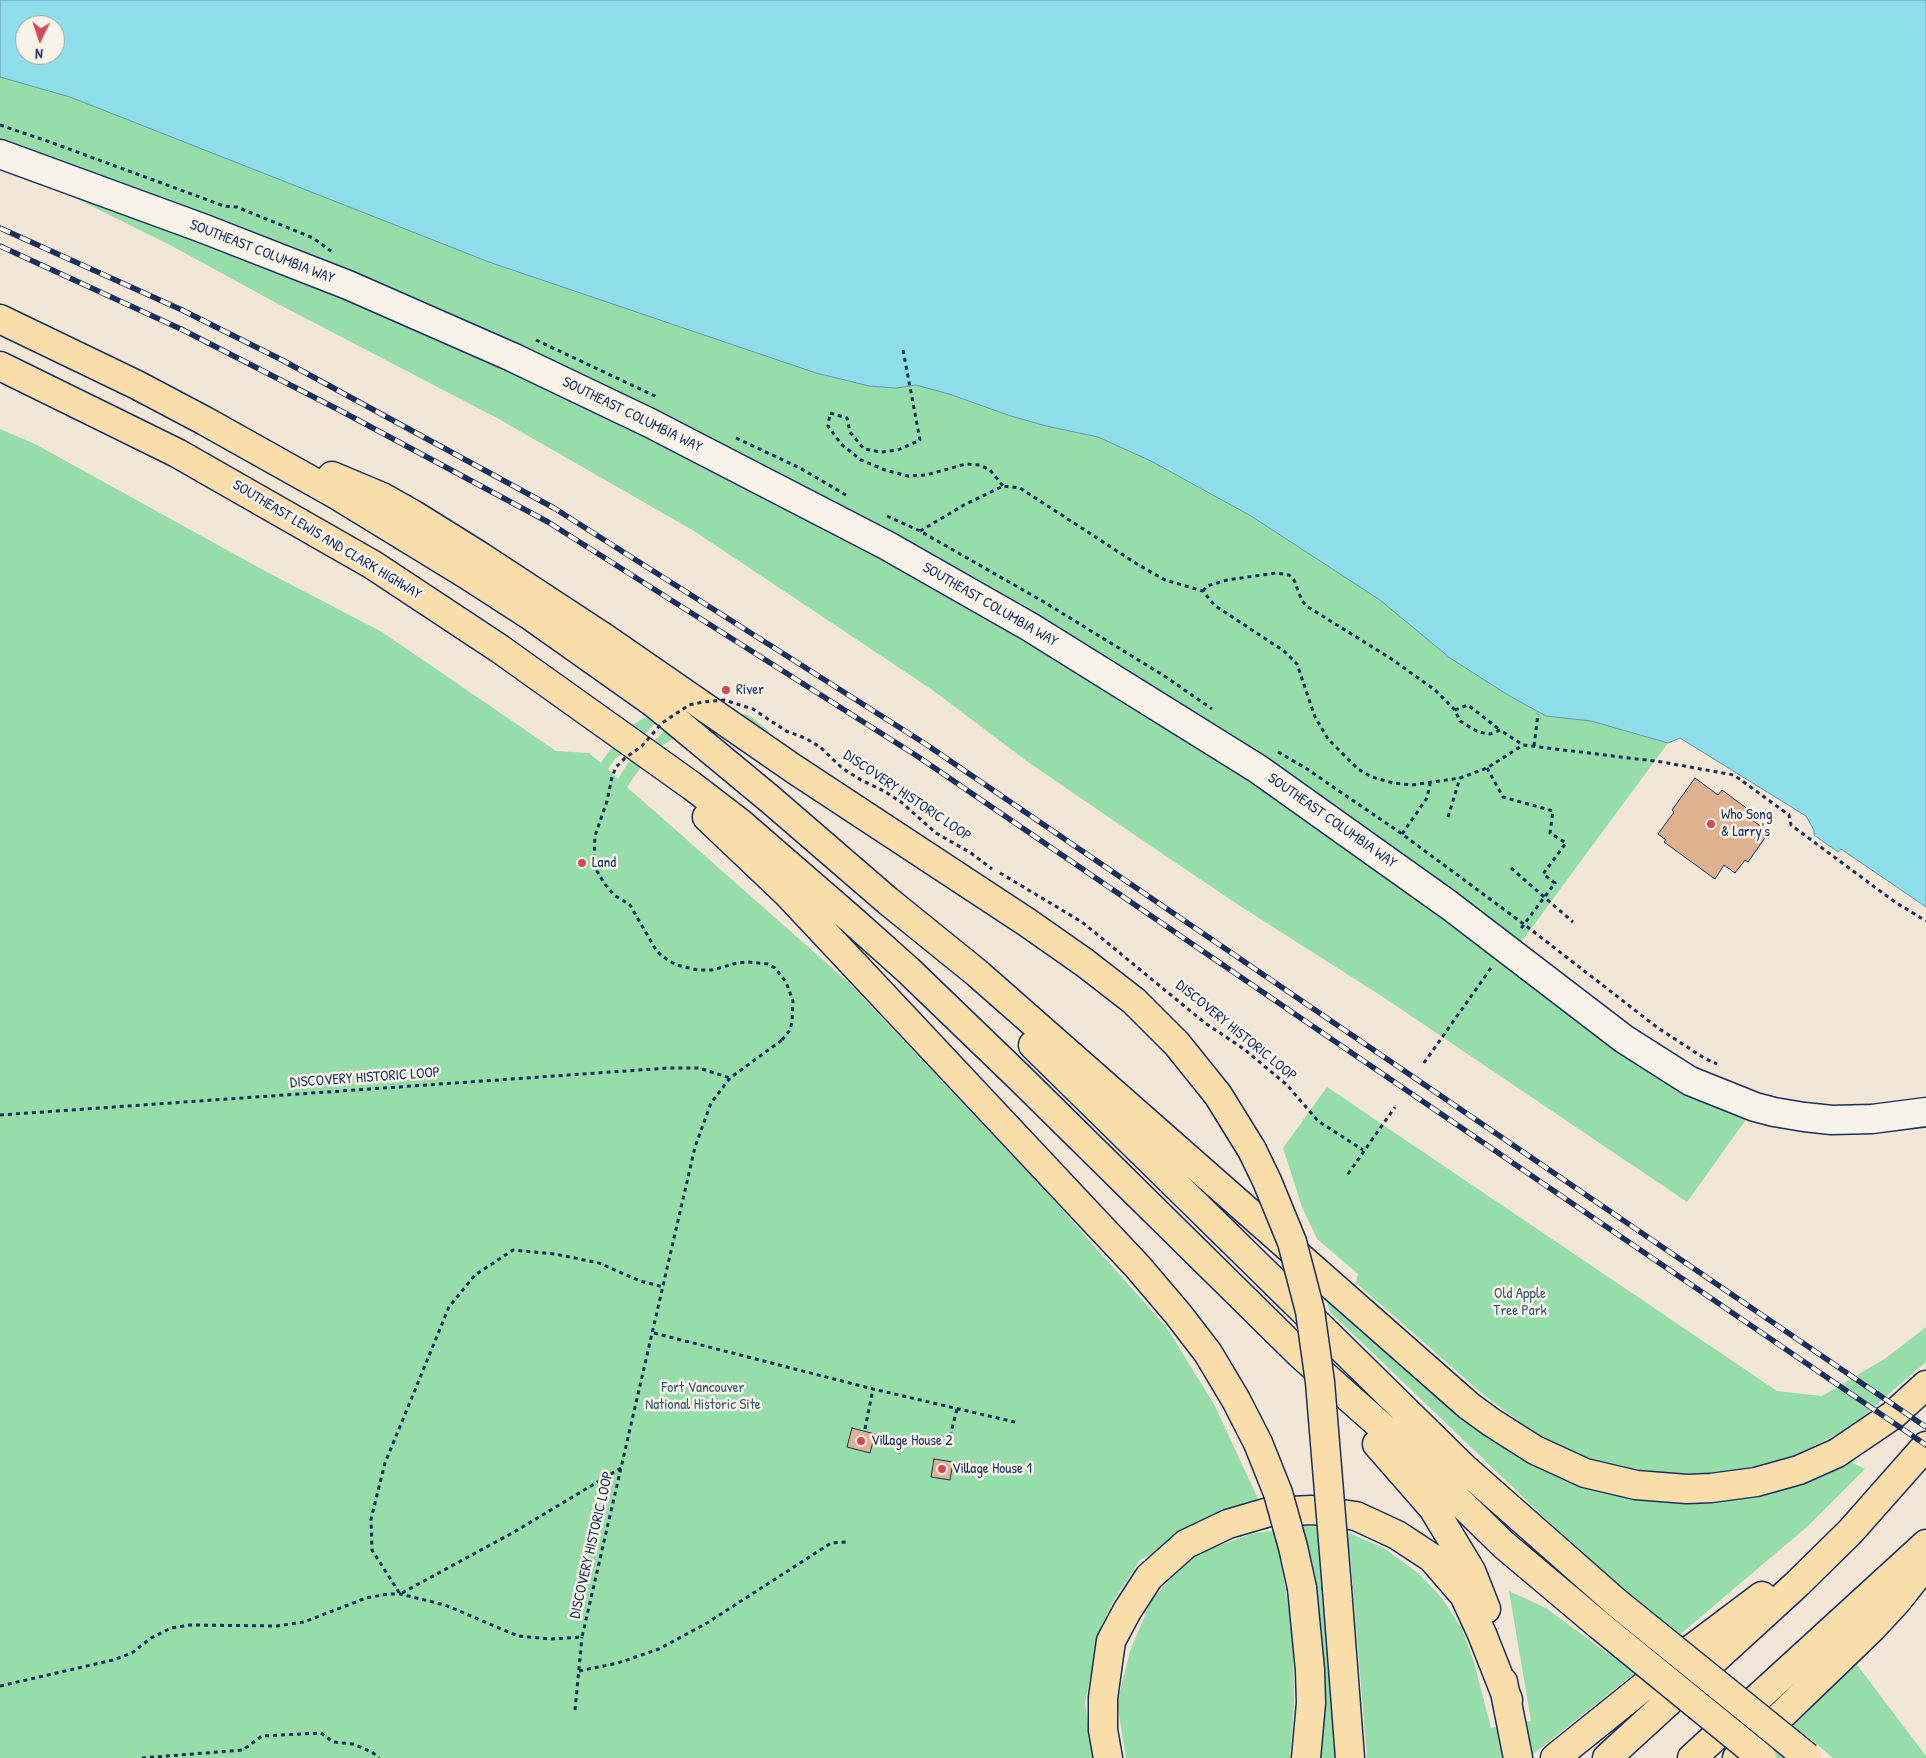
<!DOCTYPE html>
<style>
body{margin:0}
#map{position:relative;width:1926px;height:1758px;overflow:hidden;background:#f2e6d6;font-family:"Patrick Hand",sans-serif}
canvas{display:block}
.north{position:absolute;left:15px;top:15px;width:50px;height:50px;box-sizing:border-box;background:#f7f3e8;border:1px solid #9fa5b1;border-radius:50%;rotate:184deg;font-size:14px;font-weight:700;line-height:20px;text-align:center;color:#1b2f5e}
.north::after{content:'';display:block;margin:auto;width:18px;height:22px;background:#d1495b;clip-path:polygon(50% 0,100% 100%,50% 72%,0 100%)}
</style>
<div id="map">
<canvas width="1926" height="1758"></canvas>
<div class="north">N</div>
</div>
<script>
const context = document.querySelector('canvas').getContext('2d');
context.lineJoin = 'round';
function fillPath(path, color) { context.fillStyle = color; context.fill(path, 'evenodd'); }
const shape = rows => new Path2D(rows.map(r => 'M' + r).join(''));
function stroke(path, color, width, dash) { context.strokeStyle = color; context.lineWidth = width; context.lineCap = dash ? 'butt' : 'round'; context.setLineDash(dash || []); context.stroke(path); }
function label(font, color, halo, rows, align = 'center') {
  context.font = font + ' "Patrick Hand",sans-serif'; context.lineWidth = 5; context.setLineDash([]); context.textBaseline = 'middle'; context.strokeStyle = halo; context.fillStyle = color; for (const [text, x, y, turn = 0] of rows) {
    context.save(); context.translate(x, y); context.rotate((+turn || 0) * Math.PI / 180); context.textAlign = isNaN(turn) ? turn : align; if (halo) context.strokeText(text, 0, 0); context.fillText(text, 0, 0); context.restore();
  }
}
const green = shape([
 [0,77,70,97,489,262,816,373,869,386,896,388,916,385,949,394,1011,416,1046,426,1098,437,1151,461,1251,516,1380,600,1450,658,1508,695,1546,716,1591,721,1668,743,1513,953,1755,1107,1687,1202,1383,997,1240,906,1142,840,1028,762,931,689,694,531,497,418,280,305,170,245,47,184,0,165],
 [0,429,35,444,265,571,382,632,556,751,589,753,601,763,604,758,629,727,668,704,660,717,643,737,616,758,608,769,618,779,629,761,648,748,670,725,695,712,724,709,750,716,770,732,752,727,713,725,685,731,660,747,641,767,627,787,848,982,1041,1186,1167,1328,1215,1406,1260,1503,1236,1510,1140,1560,1112,1603,1099,1632,1085,1703,1093,1758,0,1758],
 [1327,1087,1777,1391,1822,1396,1886,1358,1926,1327,1926,1362,1860,1419,1841,1432,1796,1455,1741,1470,1687,1475,1625,1469,1585,1457,1538,1435,1485,1396,1356,1283,1358,1274,1317,1239,1302,1207,1283,1148],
 [1325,1294,1618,1494,1674,1503,1748,1498,1802,1485,1851,1462,1865,1469,1808,1526,1631,1676,1528,1758,1367,1758,1350,1554,1321,1552,1337,1758,1320,1758,1325,1692,1324,1660,1317,1587,1310,1552,1280,1555,1293,1637,1294,1703,1290,1758,1126,1758,1117,1703,1130,1651,1150,1603,1171,1577,1194,1555,1251,1534,1303,1526,1319,1527,1349,1533,1384,1548,1418,1573,1442,1598,1462,1629,1474,1662,1491,1728,1531,1721,1509,1591,1546,1608,1607,1653,1645,1606,1573,1545,1330,1312],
 [1855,1662,1926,1756,1926,1758,1833,1758,1807,1736,1785,1758,1761,1758]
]);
const water = shape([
 [0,0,1926,0,1926,907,1841,849,1838,852,1814,835,1814,830,1806,816,1680,738,1668,743,1591,721,1546,716,1508,695,1450,658,1380,600,1251,516,1151,461,1098,437,1046,426,1011,416,949,394,916,385,896,388,869,386,816,373,489,262,70,97,0,77,0,0],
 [25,25,55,25,55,55,25,55,25,25]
]);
const building = shape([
 [1695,778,1718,795,1722,790,1749,810,1745,815,1769,832,1748,862,1745,860,1735,873,1724,865,1715,879,1664,842,1666,840,1658,834,1674,812,1672,810,1695,778],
 [852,1428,875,1434,870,1453,847,1447,852,1428],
 [934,1459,953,1462,950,1480,931,1477,934,1459]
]);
const path = shape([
 [0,125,50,142,224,206,237,207,313,238,331,251],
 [536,340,657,397],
 [903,350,920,440,898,450,881,452,864,449,850,432,847,418,830,413,828,426,841,444,861,460,885,470,908,476,926,475,966,464,980,465,990,470,1003,486],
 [736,438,800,468,846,495],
 [887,516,920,531,1044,602,1166,677,1212,709],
 [920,531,964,505,1003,486,1020,488,1137,564,1165,580,1203,591,1214,605,1284,651,1297,664,1315,717,1328,739,1358,769,1372,777,1393,783,1412,785,1460,778,1487,768,1523,745],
 [1203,591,1207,586,1227,580,1276,573,1289,575,1294,580,1302,601,1308,607,1390,658,1435,690,1455,710,1460,721,1478,732,1490,734,1500,730,1523,745,1662,762,1734,775,1789,815,1791,825,1895,902,1926,921],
 [1455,710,1468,705,1500,730],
 [1534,746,1538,714],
 [1278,752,1307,769,1402,834,1525,925,1658,1028,1704,1058,1717,1064],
 [1487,768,1503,797,1553,811,1550,833,1566,843,1543,874,1555,883,1519,931],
 [1448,817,1460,778],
 [1402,834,1427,798,1430,784],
 [1511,868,1573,922],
 [1000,873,1082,922,1205,1023,1244,1049,1287,1085,1318,1121,1363,1150],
 [1424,1063,1491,968],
 [0,1115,668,1068,699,1068,730,1078],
 [1348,1174,1395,1107],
 [654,1333,873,1389,1019,1423],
 [865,1429,873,1389],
 [948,1444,957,1409],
 [621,1468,514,1532,400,1594,372,1550,371,1519,385,1463,449,1307,475,1275,513,1250,555,1254,599,1263,640,1281,664,1287],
 [579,1671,618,1663,659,1649,707,1623,831,1543,846,1542],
 [0,1686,113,1660,132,1653,151,1638,171,1628,190,1625,277,1626,304,1622,366,1598,388,1594,400,1594,445,1605,518,1636,551,1639,582,1637,695,1147,711,1103,730,1078,782,1040],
 [575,1710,582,1637],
 [142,1758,243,1750,262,1736,321,1733,333,1742,353,1744,372,1752,379,1758]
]);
const tertiary = shape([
 [0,154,202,228,348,285,512,357,650,423,886,545,1030,627,1258,769,1449,905,1624,1039,1690,1081,1755,1107,1774,1112,1804,1117,1832,1120,1872,1119,1926,1112]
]);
const motorway = shape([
 [0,319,137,385,205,421,337,495,466,574,531,616,654,703,771,800,888,901,977,973,1469,1406,1491,1422,1535,1450,1585,1473,1636,1485,1687,1489,1711,1488,1756,1482,1799,1470,1837,1453,1893,1415,1926,1385],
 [0,366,177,453,373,565,500,649,692,786,739,822,852,920,908,970,1017,1075,1301,1355,1391,1435,1504,1545,1599,1625],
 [332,476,382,497,414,515,478,555,606,639,794,769,1028,923,1085,963,1134,1001,1177,1044,1218,1095,1252,1150],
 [707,817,786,892,1138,1267,1178,1314,1208,1353,1236,1400,1258,1443],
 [1033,1045,1464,1468,1617,1603],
 [1377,1444,1433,1508,1471,1571,1486,1609],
 [1302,1588,1310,1670,1311,1703,1306,1758],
 [1337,1589,1350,1758],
 [1503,1682,1518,1758],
 [1108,1758,1103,1730,1103,1698,1111,1641,1127,1611,1149,1577,1186,1544,1228,1524,1269,1512,1312,1510,1356,1516,1397,1535,1432,1558,1464,1595,1482,1634,1508,1700],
 [1555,1758,1673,1663,1762,1596],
 [1607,1758,1796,1585,1850,1532,1926,1446],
 [1692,1758,1926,1544],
 [1737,1758,1872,1628,1897,1601,1926,1564]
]);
const rail = shape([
 [0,228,182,310,282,360,554,508,924,743,1926,1427],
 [0,246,183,330,343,412,548,522,917,756,1926,1445]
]);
const pathBridge = shape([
 [782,1040,790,1030,792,1022,793,1001,786,982,775,968,768,964,748,962,737,963,712,970,698,970,676,965,662,956,656,950,630,905,614,895,604,883,597,871,594,858,595,836,607,801,612,777,616,767,625,758,642,746,662,723,689,705,703,702,724,700,753,709,786,731,805,738,820,747,842,768,861,780,884,791,901,802,936,833,971,853,992,869]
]);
const motorwayBridge = shape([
 [1252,1150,1267,1181,1292,1242,1310,1311,1320,1382,1337,1589],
 [1258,1443,1278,1493,1293,1547,1302,1588],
 [1617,1603,1807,1757],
 [1599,1625,1762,1758]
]);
const markers = [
 [726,690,5,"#d1495b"],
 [1711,824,5,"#d1495b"],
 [582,863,5,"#d1495b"],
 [861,1441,5,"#d1495b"],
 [942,1469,5,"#d1495b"]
];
const streetNames = [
 ["SOUTHEAST COLUMBIA WAY",262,252,21],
 ["SOUTHEAST COLUMBIA WAY",632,415,26],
 ["SOUTHEAST LEWIS AND CLARK HIGHWAY",327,540,31],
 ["SOUTHEAST COLUMBIA WAY",990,605,30],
 ["DISCOVERY HISTORIC LOOP",907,796,34],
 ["SOUTHEAST COLUMBIA WAY",1332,821,35],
 ["DISCOVERY HISTORIC LOOP",1236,1031,39],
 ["DISCOVERY HISTORIC LOOP",365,1078,-4],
 ["DISCOVERY HISTORIC LOOP",592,1545,-77]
];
const poiNames = [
 ["River",736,690],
 ["Who Song",1721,815],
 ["& Larry's",1721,832],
 ["Land",592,863],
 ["Village House 2",871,1441],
 ["Village House 1",952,1469]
];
const parkNames = [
 ["Old Apple",1520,1294],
 ["Tree Park",1520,1311],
 ["Fort Vancouver",703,1388],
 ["National Historic Site",703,1405]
];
fillPath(green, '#97ddaa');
fillPath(water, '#8edee9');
stroke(water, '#6098b1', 1);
fillPath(building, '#deb28e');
stroke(building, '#1b2f5e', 1);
stroke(tertiary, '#1b2f5e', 31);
stroke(motorway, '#1b2f5e', 31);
stroke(path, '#1b2f5e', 3, [4, 4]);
stroke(tertiary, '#f7f3e8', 28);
stroke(motorway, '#f9deab', 28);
stroke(rail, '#1b2f5e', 5.5);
stroke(rail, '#f7f3e8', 4, [11]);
stroke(motorwayBridge, '#1b2f5e', 31, []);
stroke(pathBridge, '#1b2f5e', 3, [4, 4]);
stroke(motorwayBridge, '#f9deab', 28);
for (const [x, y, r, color] of markers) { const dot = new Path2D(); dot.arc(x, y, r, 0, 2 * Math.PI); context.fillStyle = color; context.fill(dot); stroke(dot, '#f7f3e8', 2); }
label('15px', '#1b2f5e', '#f7f3e8', streetNames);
label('15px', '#1b2f5e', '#f7f3e8', poiNames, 'left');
label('15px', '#3a5a71', '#f7f3e8', parkNames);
</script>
